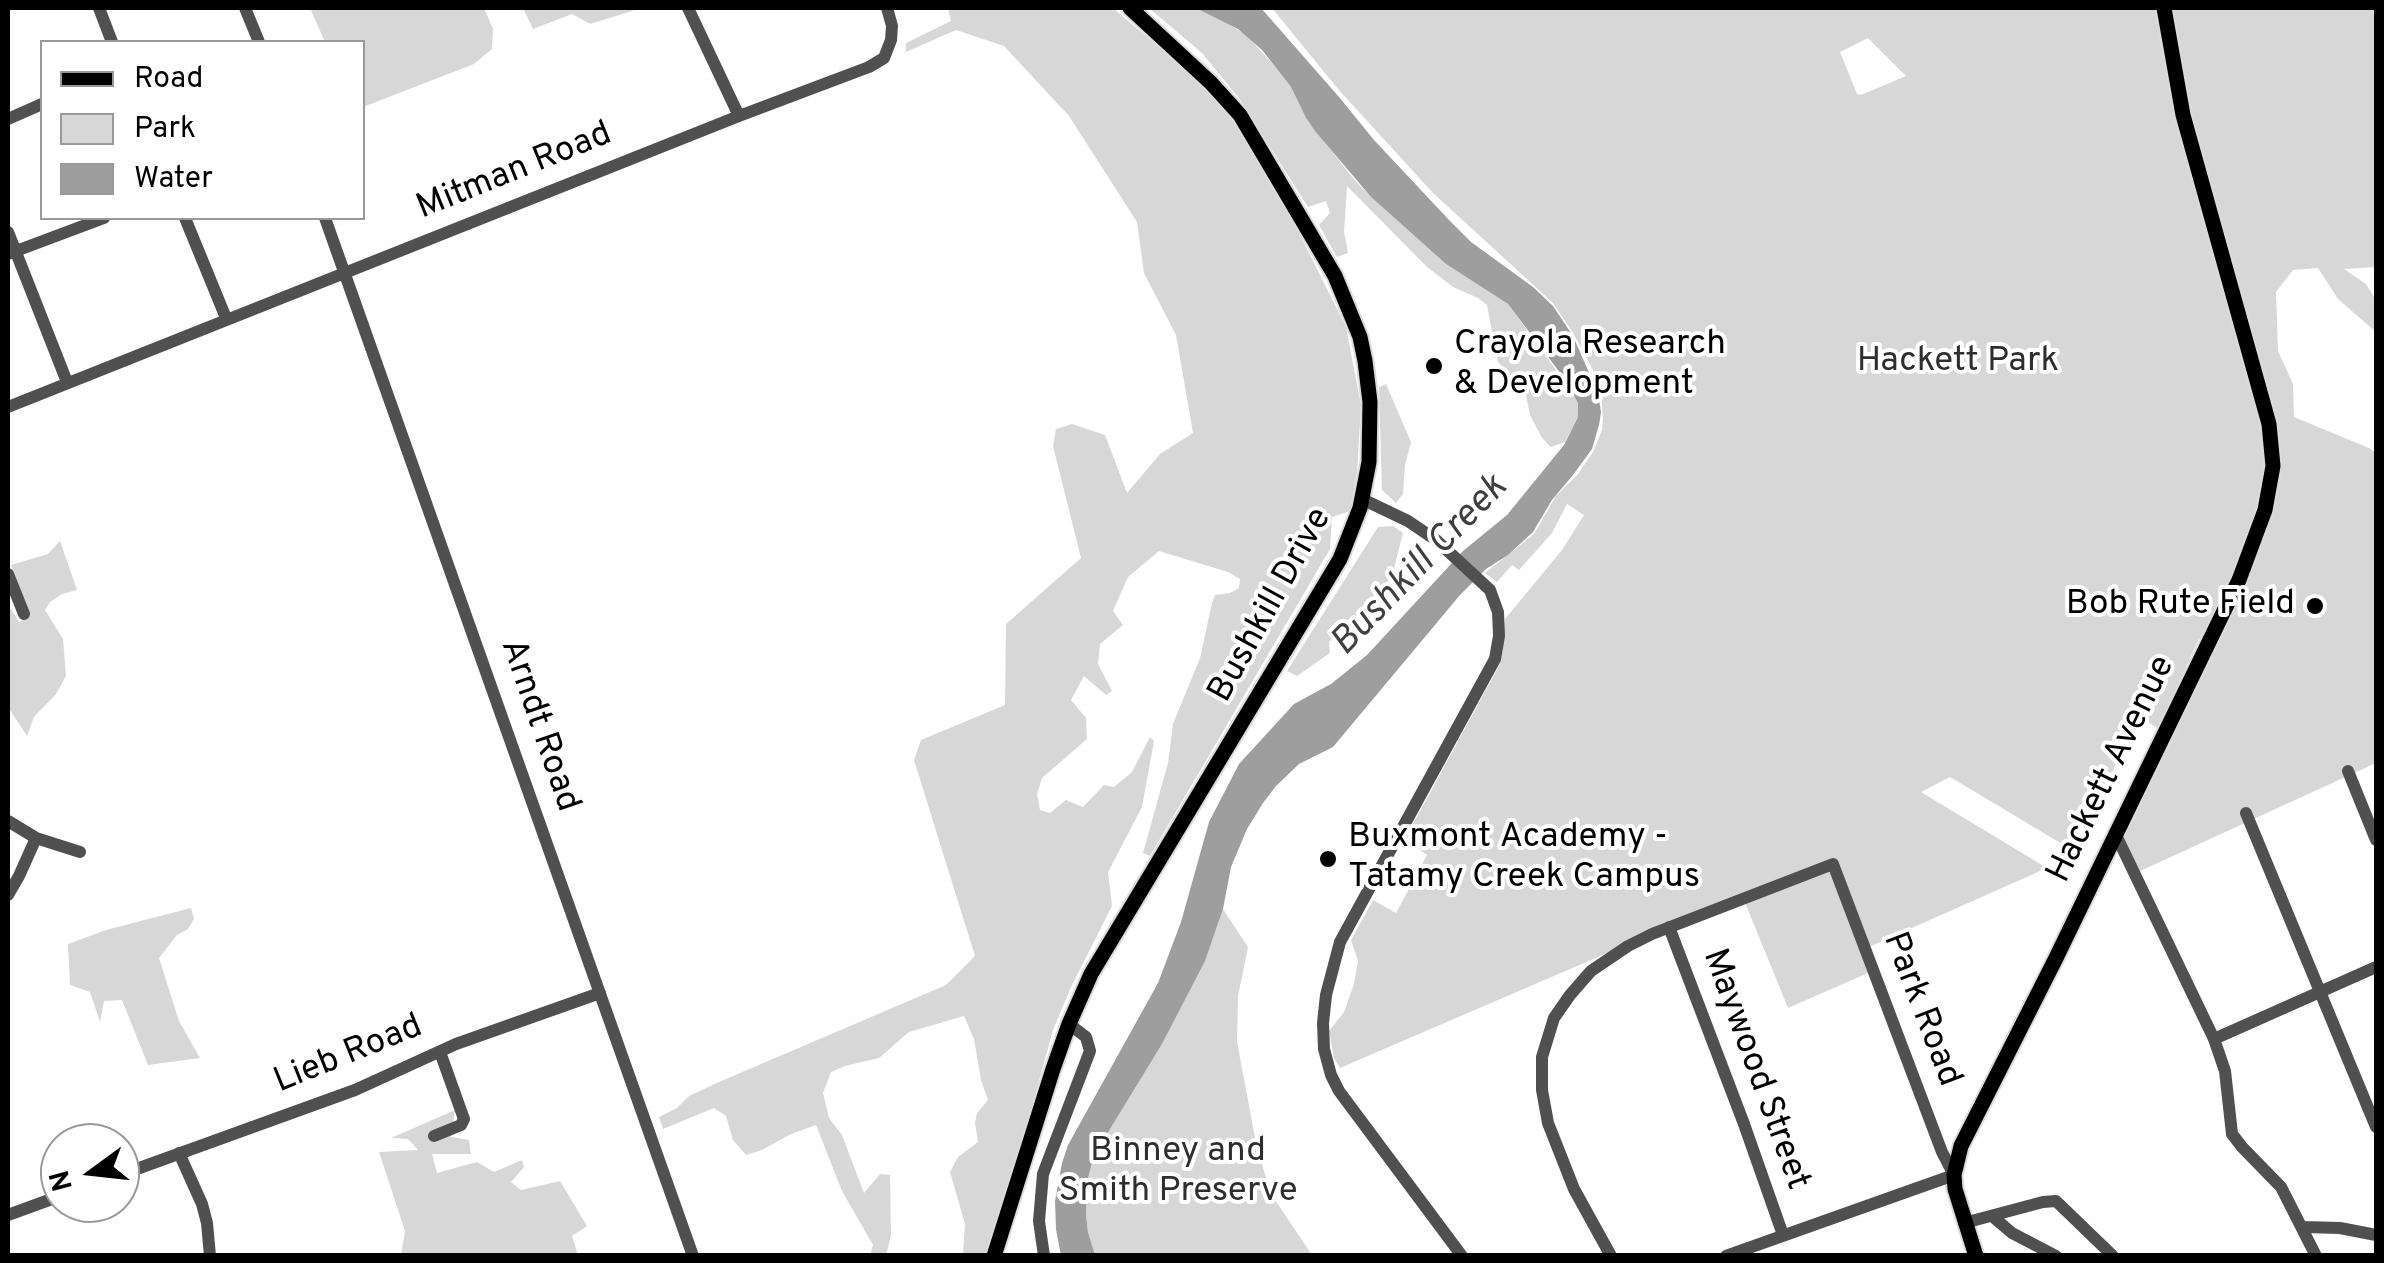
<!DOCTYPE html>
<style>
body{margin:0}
#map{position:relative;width:2384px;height:1263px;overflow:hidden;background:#fff;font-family:Overpass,sans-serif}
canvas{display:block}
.frame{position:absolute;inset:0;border:10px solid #000;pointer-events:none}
.legend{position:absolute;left:40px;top:40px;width:325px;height:180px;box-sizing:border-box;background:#fff;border:2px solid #999;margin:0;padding:12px 18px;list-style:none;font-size:30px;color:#000}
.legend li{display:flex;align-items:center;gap:20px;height:50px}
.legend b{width:50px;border:2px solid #999}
.north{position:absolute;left:40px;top:1123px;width:100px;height:100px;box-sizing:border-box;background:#fff;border:2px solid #999;border-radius:50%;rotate:255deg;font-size:28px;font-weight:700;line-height:40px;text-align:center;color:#000}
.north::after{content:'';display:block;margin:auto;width:35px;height:45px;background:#000;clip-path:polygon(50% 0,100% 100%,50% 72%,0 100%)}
</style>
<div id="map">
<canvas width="2384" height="1263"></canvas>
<div class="frame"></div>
<ul class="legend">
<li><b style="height:12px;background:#000"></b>Road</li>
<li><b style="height:28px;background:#d7d7d7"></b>Park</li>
<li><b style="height:28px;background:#9e9e9e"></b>Water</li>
</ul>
<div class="north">N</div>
</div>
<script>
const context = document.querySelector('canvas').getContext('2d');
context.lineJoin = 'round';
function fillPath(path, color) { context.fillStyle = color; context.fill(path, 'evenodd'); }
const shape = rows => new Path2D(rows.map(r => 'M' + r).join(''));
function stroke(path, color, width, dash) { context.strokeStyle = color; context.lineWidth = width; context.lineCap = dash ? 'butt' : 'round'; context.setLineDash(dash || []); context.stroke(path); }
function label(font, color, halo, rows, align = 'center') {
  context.font = font + ' Overpass,sans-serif'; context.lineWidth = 8; context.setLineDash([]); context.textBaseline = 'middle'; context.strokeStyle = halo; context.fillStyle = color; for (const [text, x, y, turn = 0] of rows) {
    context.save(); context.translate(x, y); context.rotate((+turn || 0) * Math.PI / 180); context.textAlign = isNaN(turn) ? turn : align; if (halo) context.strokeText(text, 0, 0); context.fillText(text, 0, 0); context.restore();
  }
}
const green = shape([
 [310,8,484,8,493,29,492,49,474,64,363,107,362,42,325,42],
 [523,8,642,8,590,24,572,14,533,29],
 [948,8,1113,8,1218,97,1271,177,1346,327,1361,405,1357,473,1350,511,1332,517,1330,549,1150,856,1143,853,1168,763,1173,724,1200,658,1212,603,1215,595,1230,593,1239,588,1240,579,1228,572,1159,551,1128,577,1113,611,1123,625,1100,644,1098,664,1112,691,1106,695,1084,676,1071,700,1086,718,1087,739,1042,778,1037,794,1040,810,1050,813,1066,800,1083,807,1104,785,1114,787,1132,772,1150,737,1154,741,1142,807,1108,872,1112,906,1071,987,1053,1030,1026,1128,985,1255,963,1255,965,1224,950,1172,958,1157,978,1142,975,1123,977,1113,988,1100,981,1080,974,1039,964,1016,909,1032,879,1058,845,1066,831,1072,823,1093,829,1118,842,1135,864,1193,880,1174,890,1175,891,1236,886,1255,870,1255,873,1245,842,1191,816,1125,791,1134,762,1150,746,1155,733,1140,726,1116,714,1108,663,1129,659,1117,677,1108,689,1096,719,1082,946,985,975,956,914,760,921,740,1005,705,1006,624,1081,558,1053,446,1056,429,1072,424,1105,435,1127,493,1160,454,1193,433,1176,335,1144,273,1137,222,1069,116,1004,46,956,30,906,52,906,43,951,21],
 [1149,8,1196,8,1220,18,1246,35,1271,62,1291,87,1306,118,1352,177,1371,197,1446,264,1508,304,1575,396,1578,405,1578,417,1565,442,1551,447,1542,438,1530,415,1525,391,1498,362,1487,305,1478,298,1453,287,1427,267,1347,186,1344,232,1348,253,1337,257,1319,225,1330,213,1326,201,1308,207,1239,98,1202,53],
 [1272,8,2155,8,2171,88,2275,418,2193,120,2172,8,2376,8,2376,267,2344,269,2366,284,2376,300,2376,332,2338,299,2318,268,2293,270,2276,292,2278,351,2293,384,2294,417,2369,448,2376,453,2376,763,2138,872,2115,833,2208,643,2199,639,2158,728,2128,711,2113,773,2083,813,2075,835,2062,844,1950,777,1921,792,2047,868,1860,951,1868,973,1788,1008,1742,895,1340,1068,1334,1058,1329,1031,1344,1012,1354,984,1358,961,1351,940,1373,900,1396,913,1427,855,1405,839,1500,664,1505,619,1562,550,1584,515,1567,504,1552,533,1519,570,1512,565,1497,582,1485,573,1534,534,1556,496,1578,474,1593,452,1602,430,1603,419,1601,393,1593,370,1572,331,1553,303,1433,193,1338,89],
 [1868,38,1906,76,1861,95,1857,94,1840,52],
 [1386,384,1411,442,1405,465,1403,494,1396,503,1382,490,1379,387],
 [1393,526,1403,533,1392,576,1369,605,1329,642,1330,653,1297,676,1287,671,1378,527],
 [60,541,77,590,62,594,50,602,45,610,63,639,66,676,56,694,34,717,27,736,8,707,8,610,11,609,19,622,30,616,11,565,48,554],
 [191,908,194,919,188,929,177,935,159,958,179,1021,200,1058,148,1065,122,1000,104,1001,100,1022,90,992,70,985,68,944,106,930],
 [1223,909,1248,947,1238,996,1237,1042,1257,1148,1271,1194,1312,1255,1095,1256,1088,1232,1086,1215,1087,1182,1092,1163,1101,1144,1162,1044,1205,960],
 [455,1110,451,1137,469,1140,471,1154,432,1154,437,1173,477,1162,494,1172,522,1160,524,1167,511,1182,521,1190,560,1181,587,1226,572,1236,578,1255,401,1255,405,1231,379,1152,418,1150,408,1139,391,1138]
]);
const water = shape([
 [1196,8,1261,8,1339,97,1374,140,1450,221,1471,242,1533,287,1553,306,1573,336,1598,393,1601,412,1599,425,1592,449,1573,475,1552,500,1533,532,1508,555,1486,569,1460,595,1333,747,1299,764,1276,786,1263,803,1247,829,1231,867,1223,909,1205,961,1162,1044,1101,1144,1092,1163,1087,1182,1086,1215,1088,1232,1095,1255,1061,1256,1056,1229,1055,1201,1062,1163,1068,1145,1158,983,1181,922,1209,822,1239,764,1294,704,1331,684,1367,655,1463,551,1507,515,1564,445,1578,417,1578,404,1570,386,1508,304,1446,264,1371,197,1315,131,1306,118,1291,87,1262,50,1238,29]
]);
const minor = shape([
 [99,8,112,42],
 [245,8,259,42],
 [688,8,739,116],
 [8,119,42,104],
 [185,218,226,318],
 [325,218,693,1256],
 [8,232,67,382],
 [8,254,104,218],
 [8,407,739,116,869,67,884,58,891,40,892,26,887,8],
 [1362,499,1408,521,1436,540,1490,590,1498,612,1499,636,1495,659,1340,942,1326,995,1323,1023,1324,1049,1331,1075,1339,1091,1462,1256],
 [8,574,24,614],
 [2348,771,2376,840],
 [2246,813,2376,1127],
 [8,821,36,838,80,852],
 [2115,833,2214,1039,2225,1071,2232,1134,2242,1147,2281,1187,2316,1256],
 [8,895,19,876,36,838],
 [1669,927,1744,1124,1783,1235],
 [2214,1039,2376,967],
 [434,1136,461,1125,464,1119,440,1052],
 [179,1153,202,1204,207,1223,210,1256],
 [120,1175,355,1090,456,1044,600,993],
 [8,1215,60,1196],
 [1992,1216,2012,1233,2056,1256],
 [1964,1223,2043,1202,2056,1201,2113,1256],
 [2303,1227,2340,1228,2376,1235],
 [1044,1256,1039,1221,1043,1174,1090,1051,1086,1037,1069,1024],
 [1611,1256,1574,1189,1548,1123,1542,1090,1542,1057,1554,1018,1570,995,1591,971,1628,946,1652,934,1833,864,1942,1152,1954,1175,1726,1256]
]);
const major = shape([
 [994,1256,1053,1069,1069,1024,1091,974,1340,559,1360,508,1369,462,1370,402,1365,361,1360,337,1335,276,1240,115,1211,83,1130,8],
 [1976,1256,1955,1189,1954,1175,1961,1146,2056,958,2239,580,2265,510,2273,466,2269,424,2183,115,2164,8]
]);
const markers = [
 [1434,366,10,"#000"],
 [2315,606,10,"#000"],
 [1328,859,10,"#000"]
];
const streetNames = [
 ["Mitman Road",515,173,-22],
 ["Bushkill Drive",1272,606,-61],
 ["Arndt Road",538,726,71],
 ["Hackett Avenue",2113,770,-64],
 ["Park Road",1920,1010,69],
 ["Lieb Road",349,1056,-22],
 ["Maywood Street",1754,1070,70]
];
const poiNames = [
 ["Crayola Research",1454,346],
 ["& Development",1454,386],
 ["Bob Rute Field",2295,606,"right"],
 ["Buxmont Academy -",1348,839],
 ["Tatamy Creek Campus",1348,879]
];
const parkNames = [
 ["Hackett Park",1958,363],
 ["Binney and",1178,1153],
 ["Smith Preserve",1178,1193]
];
const waterNames = [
 ["Bushkill Creek",1421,567,-46]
];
fillPath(green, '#d7d7d7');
fillPath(water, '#9e9e9e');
stroke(major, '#dbdbdb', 19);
stroke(minor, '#505050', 12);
stroke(major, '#000', 15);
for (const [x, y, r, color] of markers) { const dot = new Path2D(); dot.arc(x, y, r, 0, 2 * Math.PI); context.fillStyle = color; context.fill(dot); stroke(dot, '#fff', 4); }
label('35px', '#000', '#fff', streetNames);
label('35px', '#000', '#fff', poiNames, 'left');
label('35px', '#2e2e2e', '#fff', parkNames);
label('italic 38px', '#3f3f3f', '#fff', waterNames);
</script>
